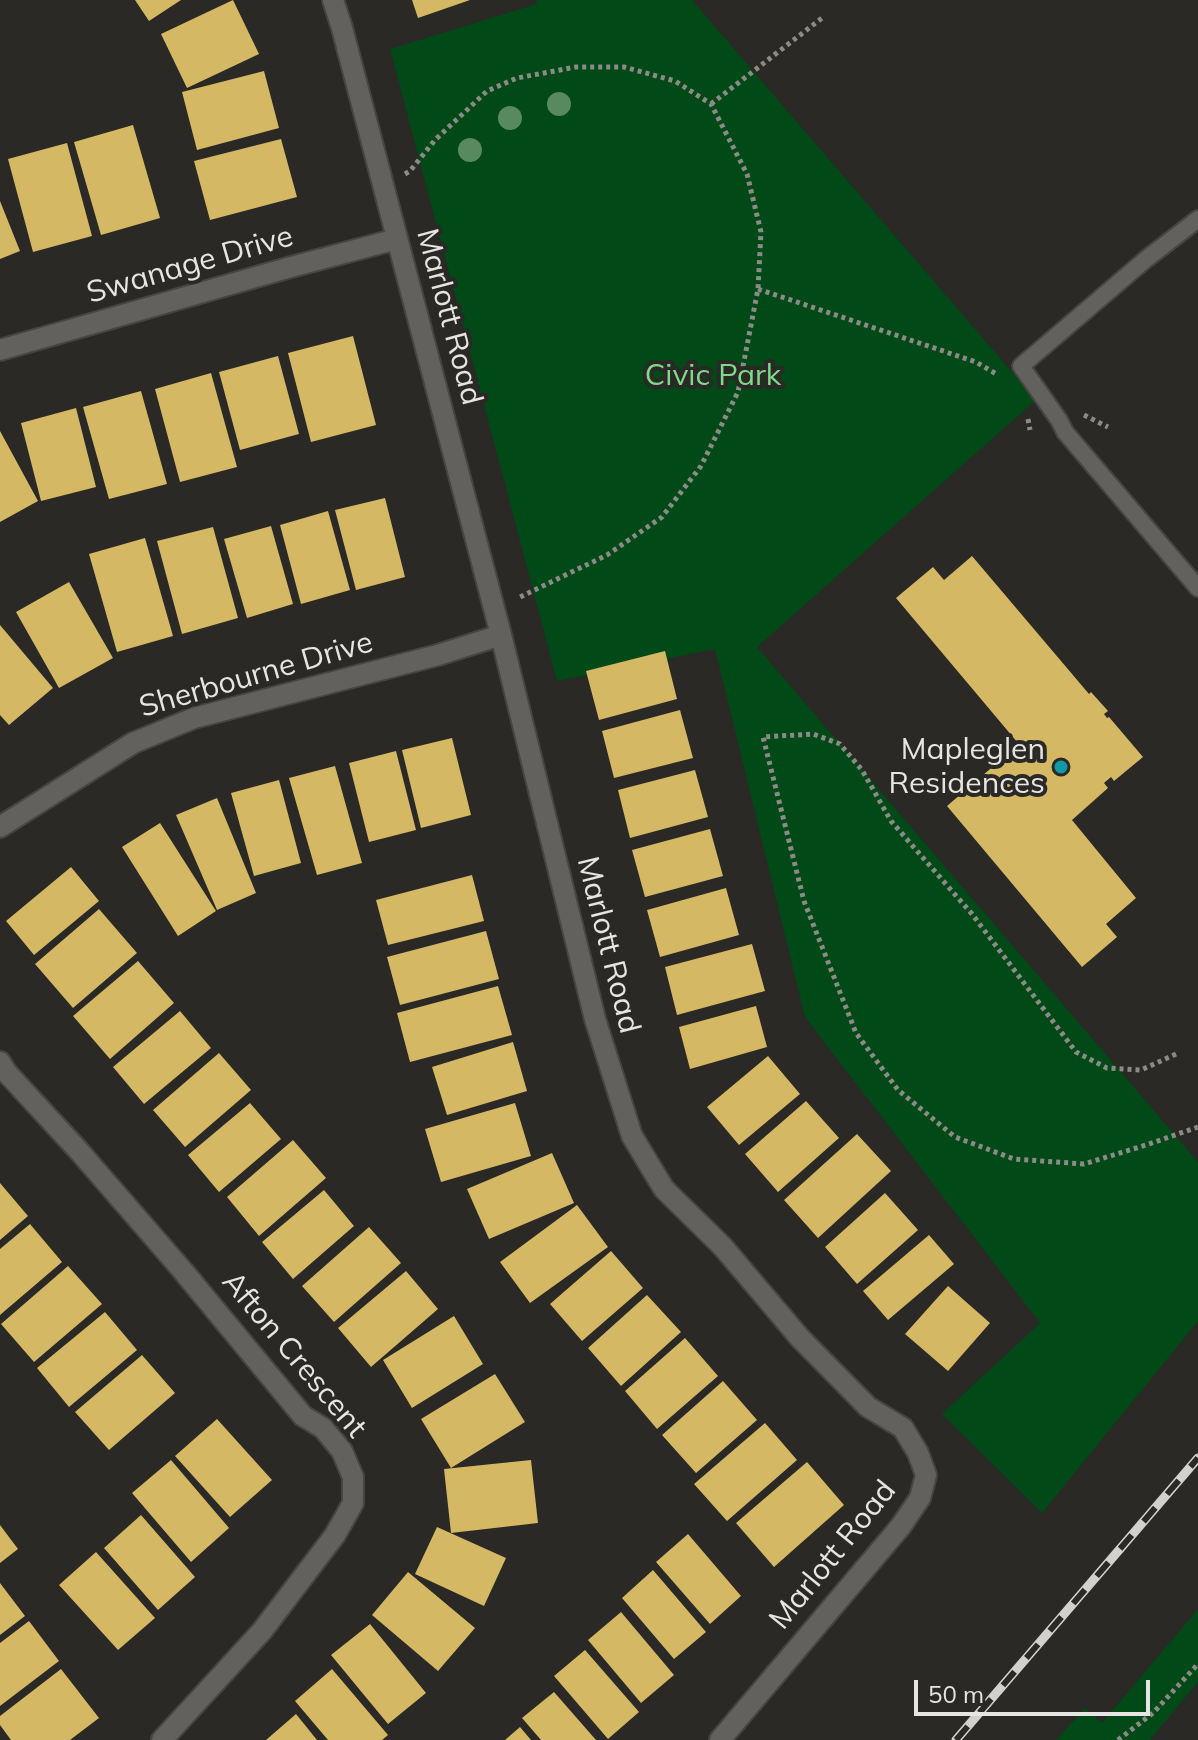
<!DOCTYPE html>
<style>
body{margin:0}
#map{position:relative;width:1198px;height:1740px;overflow:hidden;background:#2a2926;font-family:Mulish,sans-serif}
canvas{display:block}
.scale{position:absolute;left:914px;top:1680px;width:236px;height:36px;box-sizing:border-box;border:4px solid #e6e5e3;border-top:0;padding-left:10px;font-size:24px;line-height:28px;white-space:nowrap;color:#e6e5e3;-webkit-text-stroke:6px #2a2926;paint-order:stroke}
</style>
<div id="map">
<canvas width="1198" height="1740"></canvas>
<div class="scale">50 m</div>
</div>
<script>
const context = document.querySelector('canvas').getContext('2d');
context.lineJoin = 'round';
function fillPath(path, color) { context.fillStyle = color; context.fill(path, 'evenodd'); }
const shape = rows => new Path2D(rows.map(r => 'M' + r).join(''));
function stroke(path, color, width, dash) { context.strokeStyle = color; context.lineWidth = width; context.lineCap = dash ? 'butt' : 'round'; context.setLineDash(dash || []); context.stroke(path); }
function label(font, color, halo, rows, align = 'center') {
  context.font = font + ' Mulish,sans-serif'; context.lineWidth = 8; context.setLineDash([]); context.textBaseline = 'middle'; context.strokeStyle = halo; context.fillStyle = color; for (const [text, x, y, turn = 0] of rows) {
    context.save(); context.translate(x, y); context.rotate((+turn || 0) * Math.PI / 180); context.textAlign = isNaN(turn) ? turn : align; if (halo) context.strokeText(text, 0, 0); context.fillText(text, 0, 0); context.restore();
  }
}
const green = shape([
 [536,0,692,0,1036,400,757,647,1198,1162,1198,1321,1042,1513,942,1414,1040,1323,805,1017,715,649,557,681,390,49,537,4],
 [1198,1609,1198,1682,1150,1740,1056,1740,1085,1708,1102,1723]
]);
const building = shape([
 [135,0,181,0,149,21],
 [233,0,259,54,187,88,161,34],
 [412,0,470,0,418,18],
 [264,71,279,128,197,150,182,92],
 [133,125,160,218,101,235,74,142],
 [281,139,297,197,210,220,194,161],
 [67,143,92,236,33,252,8,159],
 [0,201,20,251,0,259],
 [353,336,376,425,311,442,288,353],
 [278,356,299,434,240,450,219,372],
 [211,373,237,467,180,482,155,389],
 [141,391,167,484,109,499,83,407],
 [76,408,96,487,41,501,21,423],
 [0,431,38,501,0,522],
 [385,498,405,577,356,590,335,510],
 [328,511,350,590,301,604,280,525],
 [271,526,293,604,247,618,224,539],
 [213,527,238,618,182,634,157,541],
 [145,538,173,636,117,652,89,554],
 [972,556,1089,694,1091,692,1108,711,1104,714,1107,718,1109,717,1143,757,1114,781,1111,777,1104,783,1108,788,1072,820,1136,898,1106,924,1117,937,1082,967,947,806,1011,751,1015,755,1023,749,896,598,933,567,944,580],
 [69,582,113,658,59,688,16,612],
 [0,625,53,688,9,725,0,715],
 [665,651,677,699,599,720,586,671],
 [680,710,693,758,614,778,602,731],
 [452,738,471,815,421,828,402,750],
 [396,751,416,830,369,842,349,763],
 [335,766,362,863,317,875,289,778],
 [695,770,708,817,630,838,618,790],
 [279,780,301,863,254,876,231,793],
 [217,798,256,893,217,910,176,815],
 [160,823,216,911,178,936,122,847],
 [710,829,723,876,645,897,632,850],
 [71,867,99,901,34,955,6,921],
 [472,875,484,921,388,945,376,900],
 [726,888,739,935,660,957,647,910],
 [99,909,137,953,73,1008,35,964],
 [486,931,499,979,400,1005,387,957],
 [752,944,765,991,677,1015,665,967],
 [138,961,174,1003,110,1059,73,1016],
 [498,986,512,1035,410,1062,397,1013],
 [756,1006,767,1047,690,1069,679,1027],
 [180,1011,211,1048,144,1104,113,1067],
 [513,1042,527,1091,447,1115,432,1067],
 [219,1053,251,1090,185,1147,153,1110],
 [768,1056,800,1094,739,1145,707,1107],
 [806,1101,839,1138,778,1192,745,1154],
 [250,1103,281,1139,219,1192,188,1155],
 [515,1103,531,1156,441,1182,425,1129],
 [857,1134,891,1171,818,1238,784,1200],
 [293,1140,326,1178,259,1236,227,1197],
 [552,1153,574,1203,489,1239,467,1189],
 [0,1183,28,1216,0,1240],
 [324,1190,354,1226,293,1279,262,1242],
 [885,1193,918,1230,857,1284,825,1247],
 [577,1205,608,1247,530,1303,500,1262],
 [30,1224,62,1262,0,1315,0,1249],
 [369,1227,401,1263,334,1322,302,1286],
 [929,1235,954,1264,888,1320,863,1291],
 [611,1251,643,1288,582,1341,550,1304],
 [68,1266,102,1304,34,1362,1,1324],
 [406,1271,438,1309,371,1367,338,1328],
 [948,1286,990,1323,948,1371,905,1334],
 [647,1295,681,1332,621,1386,588,1348],
 [105,1312,137,1350,69,1407,37,1368],
 [454,1316,483,1364,412,1408,383,1360],
 [685,1338,718,1376,657,1429,625,1391],
 [142,1355,175,1393,109,1450,75,1412],
 [495,1374,525,1422,451,1468,421,1419],
 [723,1381,757,1420,696,1473,662,1435],
 [217,1419,272,1480,230,1517,175,1456],
 [765,1423,797,1460,727,1521,694,1484],
 [171,1460,229,1528,191,1562,132,1493],
 [531,1460,538,1523,451,1533,444,1469],
 [807,1462,844,1505,774,1567,736,1523],
 [141,1515,195,1577,158,1610,104,1548],
 [0,1525,18,1549,0,1563],
 [437,1527,506,1558,484,1606,415,1574],
 [688,1534,741,1596,710,1624,656,1562],
 [96,1552,155,1618,118,1650,59,1585],
 [653,1570,706,1632,674,1659,622,1598],
 [408,1572,475,1628,438,1671,372,1615],
 [0,1583,25,1616,0,1635],
 [621,1612,674,1675,641,1703,588,1640],
 [29,1621,59,1661,0,1706,0,1643],
 [370,1624,426,1693,388,1724,331,1655],
 [585,1650,639,1712,608,1739,554,1676],
 [61,1669,99,1718,70,1740,11,1740,0,1725,0,1716],
 [332,1669,388,1735,382,1740,328,1740,295,1701],
 [554,1692,596,1740,541,1740,522,1718],
 [296,1714,317,1740,266,1740],
 [520,1727,531,1740,505,1740]
]);
const path = shape([
 [711,104,822,18],
 [405,174,410,171,435,140,487,91,517,78,576,67,624,67,675,81,711,104,747,174,761,232,758,289,738,392,701,466,662,517,607,555,518,598],
 [758,289,976,362,998,375],
 [1084,415,1108,427],
 [1028,419,1030,430],
 [1176,1054,1141,1070,1107,1068,1076,1052,972,914,891,821,862,770,840,744,813,734,763,737,804,901,856,1033,898,1090,955,1137,1014,1159,1084,1164,1146,1145,1198,1127],
 [1118,1740,1153,1713,1198,1664]
]);
const lane = shape([
 [1198,219,1145,260,1021,366,1059,420,1065,432,1198,588]
]);
const street = shape([
 [333,0,342,28,501,635,595,1019,632,1136,664,1189,723,1247,800,1338,868,1407,903,1428,918,1453,926,1475,920,1498,901,1526,720,1740],
 [0,350,291,267,397,239],
 [0,827,133,743,194,718,438,655,501,635],
 [0,1062,7,1073,79,1151,183,1271,303,1416,323,1428,342,1451,353,1477,353,1503,335,1535,262,1631,162,1740]
]);
const rail = shape([
 [956,1740,1198,1458]
]);
const trees = [
 [559,104],
 [510,118],
 [470,150]
];
const markers = [
 [1061,767,8,"#0f9aa8"]
];
const streetNames = [
 ["Swanage Drive",190,265,-16],
 ["Marlott Road",449,317,75],
 ["Sherbourne Drive",256,675,-16],
 ["Marlott Road",608,945,76],
 ["Afton Crescent",294,1355,50],
 ["Marlott Road",833,1555,-51]
];
const parkNames = [
 ["Civic Park",713,376]
];
const poiNames = [
 ["Mapleglen",1045,750],
 ["Residences",1045,784]
];
fillPath(green, '#014917');
fillPath(building, '#d5b863');
stroke(lane, '#464542', 20);
stroke(street, '#464542', 24);
stroke(path, '#8b8a87', 5, [4, 4]);
stroke(lane, '#62615d', 16);
stroke(street, '#62615d', 20);
stroke(rail, '#d2d1cf', 9);
stroke(rail, '#2a2926', 6, [18]);
context.fillStyle = '#588a5e';
for (const [x, y] of trees) { context.beginPath(); context.arc(x, y, 12, 0, 2 * Math.PI); context.fill(); }
for (const [x, y, r, color] of markers) { const dot = new Path2D(); dot.arc(x, y, r, 0, 2 * Math.PI); context.fillStyle = color; context.fill(dot); stroke(dot, '#2a2926', 3); }
label('30px', '#e6e5e3', '#2a2926', streetNames);
label('30px', '#7ed98b', '#2a2926', parkNames);
label('30px', '#e6e5e3', '#2a2926', poiNames, 'right');
</script>
